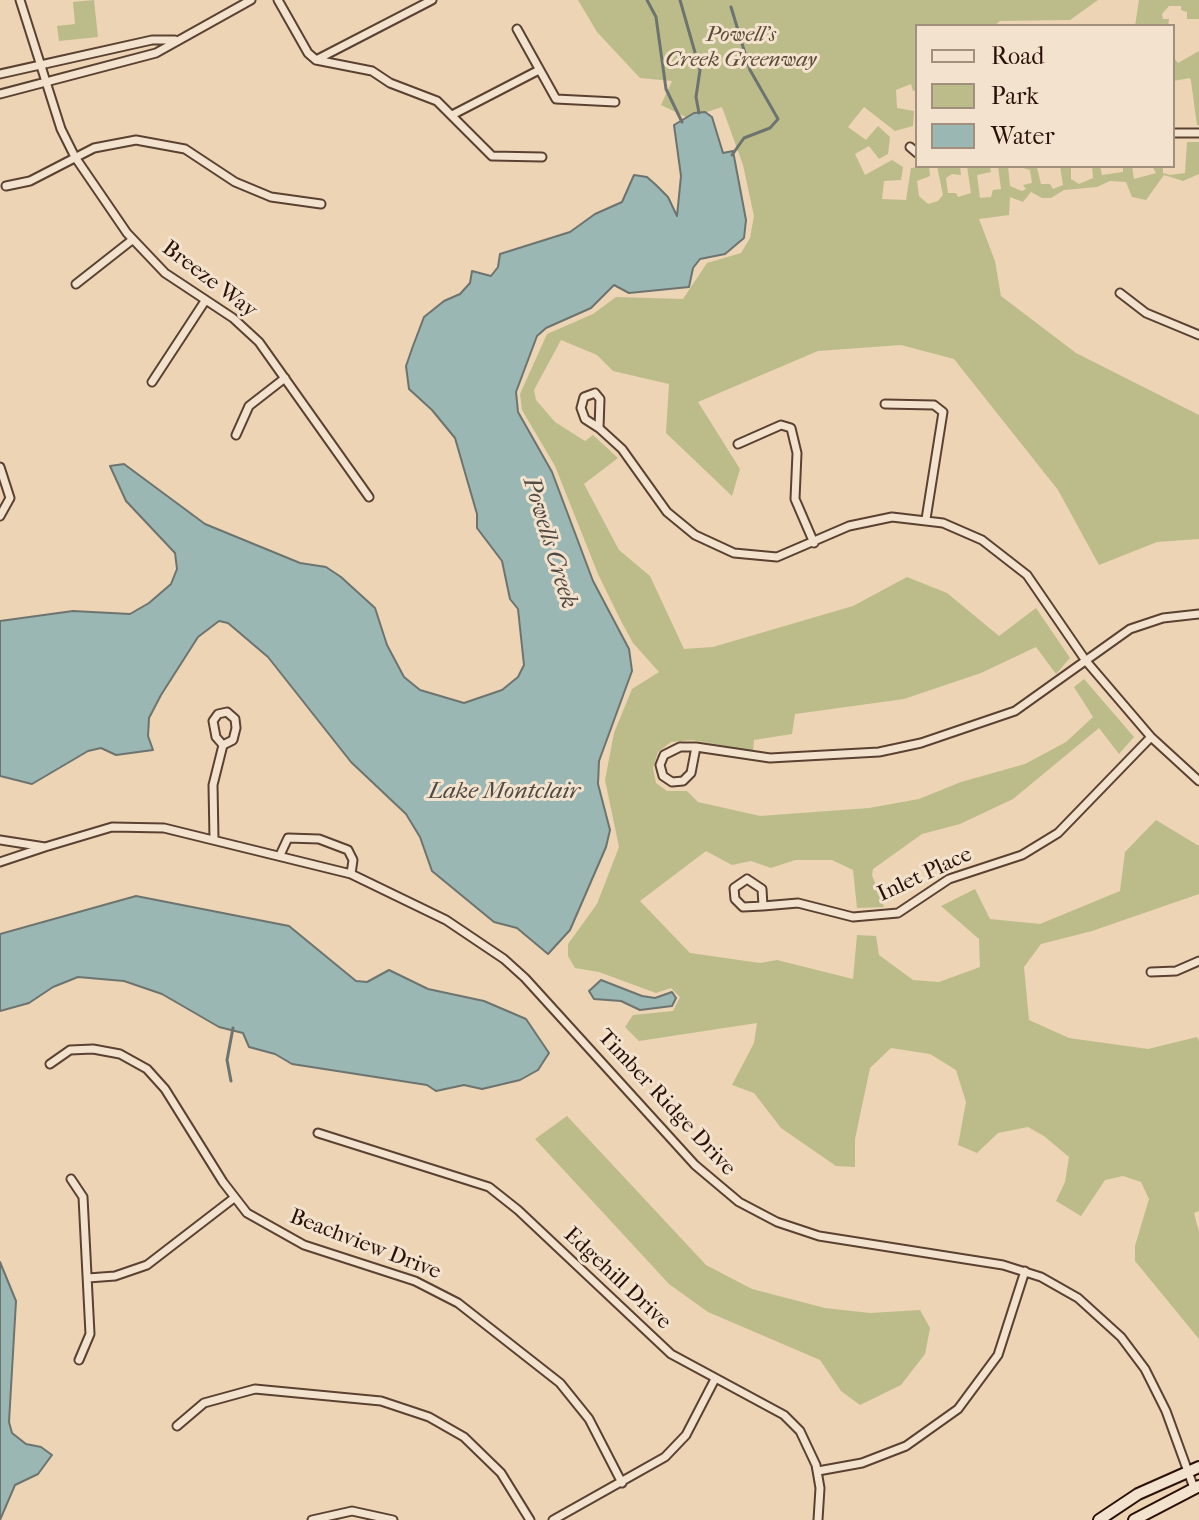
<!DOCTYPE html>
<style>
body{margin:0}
#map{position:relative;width:1199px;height:1520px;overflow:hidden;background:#ecd4b4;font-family:"IM FELL French Canon",serif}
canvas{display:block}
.legend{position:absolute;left:915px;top:24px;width:260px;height:144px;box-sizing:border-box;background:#f3e3ce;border:2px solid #a38f7e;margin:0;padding:10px 14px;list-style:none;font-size:24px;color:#2a1007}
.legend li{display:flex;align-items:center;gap:16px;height:40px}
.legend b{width:40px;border:2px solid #a38f7e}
</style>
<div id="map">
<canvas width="1199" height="1520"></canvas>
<ul class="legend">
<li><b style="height:10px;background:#f3e3ce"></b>Road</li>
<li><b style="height:22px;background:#bcbc8a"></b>Park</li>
<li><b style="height:22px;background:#9ab7b4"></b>Water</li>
</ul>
</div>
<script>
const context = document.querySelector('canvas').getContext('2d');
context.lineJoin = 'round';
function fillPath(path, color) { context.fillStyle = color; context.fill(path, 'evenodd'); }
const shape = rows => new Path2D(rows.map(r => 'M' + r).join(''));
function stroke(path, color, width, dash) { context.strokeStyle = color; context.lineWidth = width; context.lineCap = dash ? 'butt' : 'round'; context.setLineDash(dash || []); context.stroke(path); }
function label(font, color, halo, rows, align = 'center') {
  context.font = font + ' "IM FELL French Canon",serif'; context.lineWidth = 6; context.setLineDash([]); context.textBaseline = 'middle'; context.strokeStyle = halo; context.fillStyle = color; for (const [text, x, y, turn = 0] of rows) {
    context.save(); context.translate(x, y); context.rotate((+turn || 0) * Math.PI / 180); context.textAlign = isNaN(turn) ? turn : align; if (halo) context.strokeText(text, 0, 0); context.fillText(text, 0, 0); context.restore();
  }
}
const green = shape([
 [94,0,98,37,59,41,57,26,75,24,73,2],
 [578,0,1098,0,1070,20,1000,21,994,26,917,26,917,90,913,91,911,84,896,90,897,108,914,111,913,126,895,131,864,107,848,127,866,140,878,126,890,137,888,154,879,159,869,146,855,154,865,175,892,160,903,167,901,180,884,181,882,199,906,200,911,168,929,166,930,176,917,181,919,196,928,204,938,201,943,195,937,166,960,166,961,175,952,174,946,178,948,193,956,193,958,197,971,193,967,166,990,166,991,172,977,175,980,198,991,197,993,190,1001,189,998,166,1008,166,1010,186,1022,191,1026,189,1023,185,1032,183,1030,170,1016,166,1041,166,1037,168,1041,184,1050,184,1053,189,1063,185,1060,166,1071,166,1071,179,1079,184,1093,178,1092,166,1100,166,1102,175,1123,172,1123,166,1132,166,1134,179,1156,173,1152,166,1163,166,1163,173,1170,175,1185,173,1187,142,1199,142,1199,174,1183,181,1164,175,1146,200,1132,197,1126,182,1110,181,1097,187,1064,190,1051,198,1042,198,1031,192,1023,202,1010,197,1009,215,979,219,995,261,1001,296,1076,353,1199,415,1199,539,1157,542,1099,565,1058,490,954,359,901,345,818,351,698,402,740,469,732,496,666,433,669,384,613,371,597,355,561,340,534,390,536,400,555,422,585,441,593,435,618,458,584,484,619,550,650,576,684,649,713,647,853,606,907,577,947,593,999,636,1036,608,1070,658,1056,674,1036,647,981,673,904,699,795,714,792,734,754,740,753,751,692,740,671,742,658,752,653,768,656,783,667,791,687,791,698,802,760,816,869,808,919,799,961,782,1025,764,1066,742,1093,717,1074,687,1084,679,1134,737,1119,754,1099,728,1013,799,960,824,922,834,873,869,872,875,884,907,857,908,853,870,832,860,795,860,771,868,751,861,732,865,706,851,640,901,690,953,760,963,777,960,853,979,857,935,876,936,879,955,913,980,939,982,980,967,979,939,941,906,975,889,990,919,1040,924,1120,891,1125,852,1156,820,1199,846,1199,894,1092,931,1041,944,1024,967,1029,1020,1069,1038,1148,1049,1197,1037,1199,1041,1199,1211,1194,1213,1199,1232,1199,1339,1135,1261,1135,1246,1149,1199,1141,1182,1123,1176,1105,1180,1081,1216,1056,1201,1065,1182,1069,1157,1044,1136,1028,1127,998,1133,977,1153,958,1145,966,1102,956,1070,930,1054,891,1048,870,1068,855,1139,855,1167,836,1166,781,1128,754,1093,732,1085,754,1043,757,1023,639,1041,625,1027,633,1015,673,1011,680,997,671,988,656,993,599,972,575,968,568,956,568,944,597,904,619,847,605,780,614,733,632,689,659,672,633,643,620,619,598,574,555,466,522,410,520,394,547,334,593,314,616,297,683,299,707,263,741,253,750,238,754,216,743,165,722,107,688,118,661,105,672,81,640,78,597,32],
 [1139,0,1199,0,1199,19,1187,19,1187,12,1181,10,1181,6,1169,6,1162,14,1163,19,1169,19,1168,26,1135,26],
 [1199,51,1199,125,1197,125,1191,81,1190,78,1173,81,1173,57,1178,63],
 [567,1116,706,1265,752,1289,825,1308,870,1313,920,1310,930,1328,925,1354,901,1385,860,1405,841,1391,820,1360,708,1312,669,1284,535,1139]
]);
const water = shape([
 [705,112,712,117,723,153,733,151,746,220,744,238,725,254,700,259,693,268,689,287,629,293,614,285,591,308,546,328,537,336,516,392,518,412,552,472,593,581,629,649,632,671,599,761,598,784,610,830,606,847,570,930,548,954,517,928,494,922,432,871,420,837,406,814,351,762,268,657,228,623,219,621,198,637,161,695,149,718,148,736,153,750,116,755,101,748,88,751,32,784,0,776,0,621,73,611,130,614,149,603,171,584,177,569,175,553,126,501,110,466,124,464,205,524,300,563,326,567,341,577,375,608,387,645,404,677,420,690,464,703,502,690,518,677,524,665,518,609,510,599,502,561,477,528,477,514,455,438,432,410,409,389,406,366,413,346,424,317,444,301,460,294,470,283,472,271,491,276,498,267,500,254,570,232,595,214,622,202,634,175,647,177,656,185,668,197,677,216,681,176,674,125,694,113,705,112],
 [136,896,289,926,356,981,367,982,389,970,428,989,484,1001,526,1019,549,1053,538,1070,520,1080,482,1089,464,1085,436,1091,427,1085,292,1064,275,1054,249,1047,243,1033,219,1027,162,994,124,981,78,977,53,987,29,1003,0,1011,0,934,136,896],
 [601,980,642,996,655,998,672,992,676,998,672,1006,640,1010,621,1001,594,999,589,991,601,980],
 [0,1262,16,1301,9,1422,12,1433,26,1444,41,1447,52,1455,38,1474,15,1485,0,1520,0,1262]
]);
const stream = shape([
 [647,0,656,17,666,89,682,122],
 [680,0,700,70,696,97,699,113],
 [731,7,750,70,778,119,770,128,744,138,732,155],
 [231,1081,227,1060,233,1028]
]);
const minor = shape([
 [20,0,61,129,75,157,127,233,165,273,233,318,259,342,369,497],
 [278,0,308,53,316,60,372,71,390,83,437,101,492,156,542,157],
 [517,29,556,99,615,102],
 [316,60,432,0],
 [0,74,152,40,175,40],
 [0,94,156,53,251,0],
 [452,115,539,70],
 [1173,133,1199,133],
 [910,147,917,153],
 [6,186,30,181,94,148,136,140,185,149,235,182,271,197,321,204],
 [76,284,132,240],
 [1120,293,1146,313,1199,335],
 [152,382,205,301],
 [595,393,600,399,599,428,585,419,581,408,584,397,595,393],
 [885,404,934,405,943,412,926,519],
 [599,428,622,449,667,512,695,535,734,553,777,557,849,526,892,517,943,523,982,540,1027,575,1086,661,1151,737,1199,781],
 [236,435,249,406,285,378],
 [738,444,781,425,791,428,797,453,795,499,814,543],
 [0,467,10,498,0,516],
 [680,747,696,747,691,773,683,781,672,782,663,776,660,765,664,755,680,747],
 [696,747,770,758,879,752,921,743,1015,711,1130,629,1163,618,1199,614],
 [214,839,213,785,223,745,216,737,213,721,218,714,227,712,235,719,236,728,233,740,223,745],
 [0,840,45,847,0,862],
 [45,847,112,827,164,828,351,874,446,920,504,959,525,978,695,1165,739,1202,777,1222,819,1236,1003,1265,1041,1277,1078,1298,1121,1337,1145,1369,1166,1411,1194,1488],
 [280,855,288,838,319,839,348,850,353,860,351,874],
 [747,879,762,889,763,906,743,907,735,899,734,888,747,879],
 [763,906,798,903,853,917,898,913,949,879,1022,855,1058,833,1151,737],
 [1151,972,1176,971,1199,961],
 [50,1064,70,1050,93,1049,120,1054,147,1069,165,1089,223,1182,247,1213,304,1245,415,1281,458,1303,560,1383,589,1419,622,1483],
 [318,1133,489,1187,518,1210,671,1354,784,1415,800,1431,816,1465,820,1488,818,1520],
 [71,1179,83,1197,90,1334,79,1360],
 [88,1278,115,1276,147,1265,234,1198],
 [177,1426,204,1403,255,1389,381,1401,429,1417,464,1437,501,1473,530,1520],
 [818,1471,862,1463,906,1446,958,1409,998,1355,1025,1271],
 [312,1520,352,1511,393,1520],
 [553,1520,665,1457,686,1435,715,1379]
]);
const secondary = shape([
 [1099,1520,1138,1494,1199,1467],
 [1134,1520,1199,1486]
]);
const parkNames = [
 ["Powell's",741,36],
 ["Creek Greenway",741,61]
];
const streetNames = [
 ["Breeze Way",209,280,37],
 ["Inlet Place",925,875,-25],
 ["Timber Ridge Drive",666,1103,47],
 ["Beachview Drive",365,1245,21],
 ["Edgehill Drive",617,1279,43]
];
const waterNames = [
 ["Powells Creek",549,543,73],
 ["Lake Montclair",504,792]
];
fillPath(green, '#bcbc8a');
fillPath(water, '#9ab7b4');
stroke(water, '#6d746f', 2);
stroke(stream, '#6d746f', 3);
stroke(minor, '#5a4132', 11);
stroke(secondary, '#2a1007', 14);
stroke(minor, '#f3e3ce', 7);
stroke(secondary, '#f3e3ce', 10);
label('italic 22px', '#5d4c35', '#f3e3ce', parkNames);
label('22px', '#2a1007', '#f3e3ce', streetNames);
label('italic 24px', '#514a44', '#f3e3ce', waterNames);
</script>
